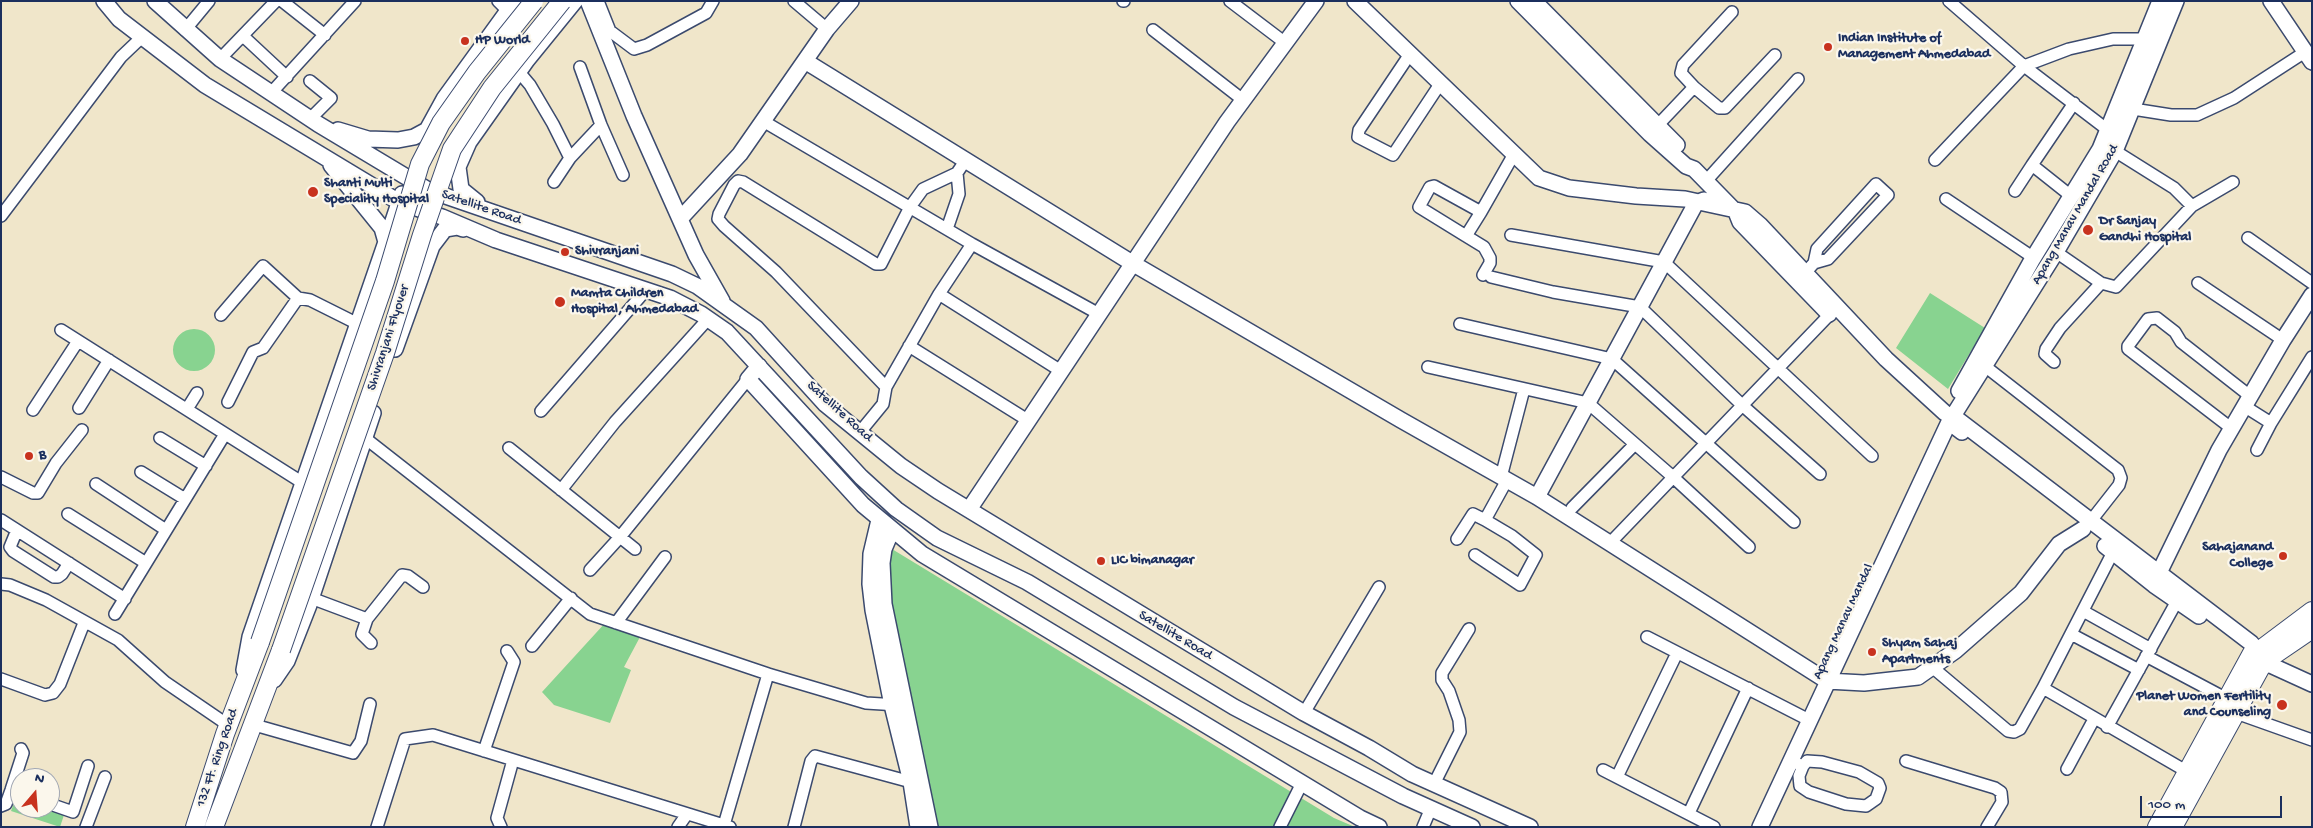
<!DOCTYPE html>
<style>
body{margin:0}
#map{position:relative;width:2313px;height:828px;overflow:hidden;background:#f0e6ca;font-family:"Gochi Hand",sans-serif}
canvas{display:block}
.frame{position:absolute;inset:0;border:2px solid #1b2f5e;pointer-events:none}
.north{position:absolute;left:10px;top:768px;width:50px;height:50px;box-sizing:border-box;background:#fbf7ec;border:1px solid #a1a7b3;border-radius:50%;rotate:18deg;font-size:14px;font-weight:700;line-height:20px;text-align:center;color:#1b2f5e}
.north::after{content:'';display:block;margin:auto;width:18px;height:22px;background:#c8321e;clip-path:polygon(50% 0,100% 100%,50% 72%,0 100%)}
.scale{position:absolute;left:2140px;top:796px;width:142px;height:22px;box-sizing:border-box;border:2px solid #1b2f5e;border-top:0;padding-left:6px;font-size:15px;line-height:18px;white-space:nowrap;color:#1b2f5e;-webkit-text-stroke:4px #fbf7ec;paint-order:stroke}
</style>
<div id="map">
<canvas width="2313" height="828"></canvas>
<div class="frame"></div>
<div class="north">N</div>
<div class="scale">100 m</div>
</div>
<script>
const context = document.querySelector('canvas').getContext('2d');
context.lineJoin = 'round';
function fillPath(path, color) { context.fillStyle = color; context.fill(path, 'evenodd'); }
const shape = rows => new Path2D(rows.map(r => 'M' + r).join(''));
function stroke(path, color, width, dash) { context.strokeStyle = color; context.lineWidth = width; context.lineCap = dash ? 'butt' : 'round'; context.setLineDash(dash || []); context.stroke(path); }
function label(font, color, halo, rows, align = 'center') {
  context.font = font + ' "Gochi Hand",sans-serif'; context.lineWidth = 4.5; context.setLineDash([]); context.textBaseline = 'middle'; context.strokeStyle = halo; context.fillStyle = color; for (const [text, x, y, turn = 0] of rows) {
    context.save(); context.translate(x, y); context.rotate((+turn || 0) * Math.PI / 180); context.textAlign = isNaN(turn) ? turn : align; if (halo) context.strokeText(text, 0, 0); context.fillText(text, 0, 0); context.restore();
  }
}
const green = shape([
 [1930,293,1985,328,1948,389,1896,348],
 '173 350a21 21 0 1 1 42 0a21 21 0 1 1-42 0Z',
 [887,546,1334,818,1355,827,925,827,899,702],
 [606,622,640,637,624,667,631,670,610,723,554,705,542,692],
 [17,795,20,796,20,808,50,808,65,812,60,827,11,811]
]);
const street = shape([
 [282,1,325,35],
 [498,1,507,10],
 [598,1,610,31,634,49,647,45,706,13,713,1],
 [794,1,827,29],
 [1123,1,1124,1],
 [1230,1,1284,42],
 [1949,1,2024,66,2113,134],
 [185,30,209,1],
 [1153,30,1243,100],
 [243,36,287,77],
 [1410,54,1359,130,1358,137,1393,155,1440,84],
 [220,59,276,1],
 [580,67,601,125,623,175],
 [519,72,530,85,553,124,570,158,554,182],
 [310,81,331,98,310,119],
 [1694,87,1719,108,1725,108,1775,55],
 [271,93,355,1],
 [2133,109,2171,115,2197,115,2234,98,2305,52],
 [763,121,972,244,1099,314],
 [1657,126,1694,87,1681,73,1683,65,1732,12],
 [2115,151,2174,188,2192,206],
 [570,158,601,125],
 [1935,160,2024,66,2069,49,2113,39,2145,39],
 [2032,165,2074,103],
 [1706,181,1798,79],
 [2015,191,2032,165,2071,196],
 [1946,199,2034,258],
 [1481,212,1434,186,1430,187,1419,207,1466,236,1481,212,1514,154],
 [1,216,121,57,142,37],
 [947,229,959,194,957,173],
 [1511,235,1664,262,1872,456],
 [1466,236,1484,247,1490,258,1490,263,1483,275],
 [2248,238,2312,283],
 [1805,273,1814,263,1817,249,1876,184,1888,195,1828,259,1814,263],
 [1491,277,1553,292,1640,307,1742,405,1820,474],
 [2101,283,2116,287,2192,206,2233,182],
 [2198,283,2283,340],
 [939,294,1061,371],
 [221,315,263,266,298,298,310,300,358,324],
 [1460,324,1612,359,1794,522],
 [61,330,303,483],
 [909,346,1029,421],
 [2054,362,2045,354,2046,349,2060,328,2101,283,2056,252],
 [1428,367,1588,403,1673,477,1749,547],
 [1986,367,2118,470,2121,478,2119,485,2090,522],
 [886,387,776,272,724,226,718,219,719,214,734,185,738,181,743,182,876,264,881,264,910,207,923,189,957,173,965,161],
 [228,402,253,352,263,348,298,298],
 [2244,406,2271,423,2312,357],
 [79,408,109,360],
 [187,409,197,393],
 [33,410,78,341],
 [541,411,646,290],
 [2231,428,2128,349,2128,346,2148,319,2157,318,2175,332,2181,342,2250,396],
 [860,432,883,404,886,387,939,294,972,244],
 [160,438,206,466],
 [365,438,590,614,768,674],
 [509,448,635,549],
 [2257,450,2271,423],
 [141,472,185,499],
 [1,477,33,493,38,493,56,463,82,430],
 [1501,477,1524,389],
 [96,484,166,530],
 [561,490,615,422,708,319],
 [1572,508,1635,444],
 [68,514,146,563],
 [1,520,125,599],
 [17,530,10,547,13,551,54,577,58,577,62,574,69,563],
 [1457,539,1473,514,1485,520,1507,480],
 [1609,544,1835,309],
 [2113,552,2043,688,2186,771],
 [1475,555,1520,585,1536,555,1512,536,1485,520],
 [590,570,620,537,748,379],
 [1,584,10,585,46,600,118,640,165,682,228,725],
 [311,598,367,619,402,575,408,576,423,587],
 [2083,611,2151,649],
 [115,614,225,434],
 [367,619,362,634,371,643],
 [616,623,665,557],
 [2071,634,2139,670],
 [1647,637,1809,720],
 [532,646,571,598],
 [2146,656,2227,699],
 [1932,667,2008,731,2014,732,2020,729,2043,688],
 [1,679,45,695,53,693,60,684,84,623],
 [1304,713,1379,587],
 [2236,713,2312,740],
 [251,724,353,753,361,741,370,704],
 [2107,727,2177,601],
 [484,751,514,662,507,651],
 [1791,761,1803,766,1807,761,1822,762,1859,772,1878,783,1880,788,1876,799,1866,806,1846,804,1809,792,1800,786,1799,776,1803,766],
 [1906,761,1995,788,2001,792,2002,802,1987,827],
 [2067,769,2094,719],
 [1603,770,1714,827],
 [1617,777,1677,653],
 [1434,784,1460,732,1459,720,1449,691,1442,680,1442,673,1469,629],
 [50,804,73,812,88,766],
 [1,806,6,804,11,790,23,753,21,749],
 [1689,813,1748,688],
 [724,825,768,674,866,703,898,705],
 [86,827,105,777],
 [377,827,405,739,433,735,730,827],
 [501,827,497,818,513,760],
 [678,827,687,814],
 [794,827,811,761,815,756,911,782],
 [1280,827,1302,783],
 [1423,827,1431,808]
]);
const secondary = shape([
 [104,1,119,19,205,85,399,202,442,217,496,240,670,298,701,314,727,332,861,477,896,509,937,538,1027,582,1234,707,1403,796,1472,827],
 [155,1,220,59,318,124,428,190,672,274,697,286,756,328,825,404,901,466,938,491,1304,713,1369,748,1412,774,1530,827],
 [588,1,634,116,696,255,722,301],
 [1355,1,1539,178,1569,188,1636,196,1685,199,1745,212,1760,225,1886,359,1945,413],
 [1518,1,1650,134,1686,166,1694,169,1736,212,1740,222,1829,314],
 [1534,1,1677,145],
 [2176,1,2115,151,2056,252,1953,416,2251,643,2257,650],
 [2271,1,2312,62],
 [805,61,1132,263,1401,420,1537,497,1827,681,1864,683,1918,677,1955,651,2021,593,2059,544,2083,529],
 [338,130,368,139,398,140,414,137,427,130,444,99,515,1],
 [477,202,461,189,458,167,469,142,527,60,575,1],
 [680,219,740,154,827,29,851,1],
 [386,242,402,194],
 [395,349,432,246,445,229,457,227,463,229],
 [759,366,748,379,863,505,922,554,1360,818,1379,827],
 [1959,391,2032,260,2100,149,2160,1],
 [1537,497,1696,203,1704,200],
 [970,508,1227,122,1316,1],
 [879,520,871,554,870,584,873,610,892,705,911,782,918,827],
 [892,530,884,549,882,563,884,604,930,827],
 [2105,546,2154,585,2199,616],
 [2155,581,2219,450,2283,340,2312,295],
 [2266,663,2312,684],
 [244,670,250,637,386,242,382,228,331,165],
 [274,680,287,661,309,605,373,413],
 [1760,827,1949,422,1962,432]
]);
const primary = shape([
 [2260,650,2312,611],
 [2268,659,2312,629],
 [195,827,225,734,260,642],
 [214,827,281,650],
 [2157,827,2252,653,2257,650,2263,651,2268,659,2266,663,2261,667,2252,665,2250,659],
 [2173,827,2261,667]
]);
const primaryBridge = shape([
 [260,642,385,281,420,164,441,123,477,72,534,1],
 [281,650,385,353,422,235,452,149,492,88,562,1]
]);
const markers = [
 [465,41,5,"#c8321e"],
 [1828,47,5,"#c8321e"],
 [313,192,6,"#c8321e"],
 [2088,230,6,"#c8321e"],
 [565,252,5,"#c8321e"],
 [560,302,6,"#c8321e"],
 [29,456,5,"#c8321e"],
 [2283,556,5,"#c8321e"],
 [1101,561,5,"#c8321e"],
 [1872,652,5,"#c8321e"],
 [2282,705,6,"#c8321e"]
];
const poiNames = [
 ["Indian Institute of",1838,39],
 ["Management Ahmedabad",1838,55],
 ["HP World",475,41],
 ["Shanti Multi",324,184],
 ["Speciality Hospital",324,200],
 ["Dr Sanjay",2099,222],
 ["Gandhi Hospital",2099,238],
 ["Shivranjani",575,252],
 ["Mamta Children",571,294],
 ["Hospital, Ahmedabad",571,310],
 ["B",39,456],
 ["Sahajanand",2273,548,"right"],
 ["College",2273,564,"right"],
 ["LIC bimanagar",1111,561],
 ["Shyam Sahaj",1882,644],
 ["Apartments",1882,660],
 ["Planet Women Fertility",2271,697,"right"],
 ["and Counseling",2271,713,"right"]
];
const streetNames = [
 ["Satellite Road",481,208,19],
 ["Apang Manav Mandal Road",2076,215,-60],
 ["Shivranjani Flyover",389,338,-72],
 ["Satellite Road",839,412,42],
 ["Apang Manav Mandal",1844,622,-65],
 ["Satellite Road",1175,636,31],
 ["132 Ft. Ring Road",218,758,-71]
];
fillPath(green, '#88d390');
stroke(street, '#3b4a6e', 14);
stroke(secondary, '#3b4a6e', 18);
stroke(primary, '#3b4a6e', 20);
stroke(street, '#fff', 11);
stroke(secondary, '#fff', 15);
stroke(primary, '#fff', 18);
stroke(primaryBridge, '#3b4a6e', 20, []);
stroke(primaryBridge, '#fff', 18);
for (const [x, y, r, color] of markers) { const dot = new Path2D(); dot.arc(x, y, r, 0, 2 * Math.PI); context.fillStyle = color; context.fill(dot); stroke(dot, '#fbf7ec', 2); }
label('bold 14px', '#1b2f5e', '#fbf7ec', poiNames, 'left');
label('14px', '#1b2f5e', '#fbf7ec', streetNames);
</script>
